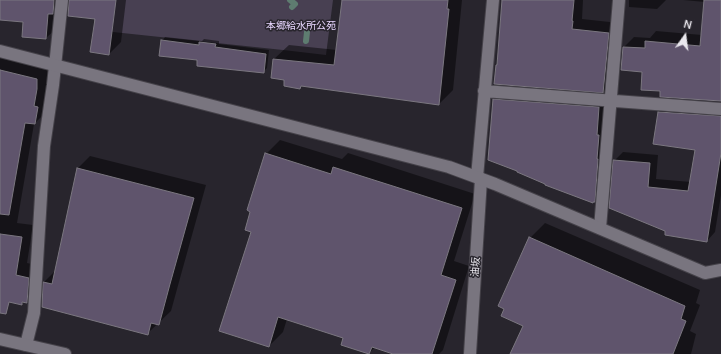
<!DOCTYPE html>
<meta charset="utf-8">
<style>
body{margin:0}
#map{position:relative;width:721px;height:354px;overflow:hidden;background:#28252d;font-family:Manrope,sans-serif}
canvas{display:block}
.north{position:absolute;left:665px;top:16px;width:40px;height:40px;-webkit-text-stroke:3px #28252d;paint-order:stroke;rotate:14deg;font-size:11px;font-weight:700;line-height:16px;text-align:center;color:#e9e7ed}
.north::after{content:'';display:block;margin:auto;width:14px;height:18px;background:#e9e7ed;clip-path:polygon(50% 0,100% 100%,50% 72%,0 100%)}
</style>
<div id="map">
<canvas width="721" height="354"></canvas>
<div class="north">N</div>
</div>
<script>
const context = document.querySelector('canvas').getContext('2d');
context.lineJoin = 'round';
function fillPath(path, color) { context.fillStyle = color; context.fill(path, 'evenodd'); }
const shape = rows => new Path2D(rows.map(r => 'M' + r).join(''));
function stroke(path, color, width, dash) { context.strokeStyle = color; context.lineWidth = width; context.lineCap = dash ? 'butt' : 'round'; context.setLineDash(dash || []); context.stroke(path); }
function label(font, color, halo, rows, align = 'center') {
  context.font = font + ' Manrope,"Noto Sans JP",sans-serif'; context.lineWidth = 3; context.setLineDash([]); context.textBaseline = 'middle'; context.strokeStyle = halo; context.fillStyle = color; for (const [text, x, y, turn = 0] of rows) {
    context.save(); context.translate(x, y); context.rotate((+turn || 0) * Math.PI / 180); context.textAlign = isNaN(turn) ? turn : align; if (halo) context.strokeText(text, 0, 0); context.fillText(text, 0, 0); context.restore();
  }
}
const green = shape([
 [97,0,333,0,326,55,283,50,94,30,94,19]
]);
const shadow = shape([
 [0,0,65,0,58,27,46,38,24,21,0,19],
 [70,0,126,0,121,42,109,54,96,19],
 [343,0,462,0,453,90,439,104,302,85,300,87,285,79,274,59,289,45,337,50],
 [503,0,583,0,582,19,619,23,613,81,603,92,498,64],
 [629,0,666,0,657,9,629,7],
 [683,0,721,0,721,100,661,90,644,71,622,69,624,47,634,37,650,38,656,31,702,35,705,2],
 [165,37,202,41,204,39,219,41,219,44,269,50,267,68,263,72,198,60,162,41],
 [0,52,49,67,49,76,47,111,34,124,17,223,33,225,27,263,40,266,39,290,27,302,24,302,21,304,0,299],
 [505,89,610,97,605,190,594,201,494,100],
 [667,104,721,108,721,195,715,232,707,241,666,230,614,161,623,152,658,155,656,179,691,182,696,149,659,112],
 [280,140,342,159,348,153,475,194,454,261,469,266,443,350,439,354,396,354,375,347,369,353,345,338,287,319,283,332,269,346,252,231,266,154],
 [90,156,206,185,182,271,171,311,148,333,43,306,44,282,56,270,78,168],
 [545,223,700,290,696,303,700,305,690,331,696,334,691,354,511,354,524,326,530,238]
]);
const stream = shape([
 [290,0,295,4,292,7],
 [306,41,307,32]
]);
const building = shape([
 [0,0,54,0,53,14,48,14,46,39,22,37,23,22,0,20,0,0],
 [69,0,116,0,109,55,90,52,95,19,68,16,69,0],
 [342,0,448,0,447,9,449,9,439,105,301,86,300,89,284,86,284,80,271,78,273,59,334,65,342,0],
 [502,0,574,0,572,21,573,21,572,29,609,33,603,93,494,84,496,65,497,65,502,0],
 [704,0,721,0,721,101,660,97,660,91,641,90,642,72,621,70,623,47,645,48,645,41,700,46,704,0],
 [161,40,199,45,199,42,216,44,215,47,266,54,264,73,197,66,197,60,159,56,161,40],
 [0,70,37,79,37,89,34,106,38,107,35,124,25,123,9,215,0,214,0,70],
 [493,99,599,107,597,135,599,135,597,159,598,159,595,202,593,202,593,203,545,185,545,184,517,172,517,171,488,160,493,99],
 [658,112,721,116,721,153,707,242,665,235,665,231,609,208,613,160,650,163,648,187,688,191,695,150,653,144,658,112],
 [265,153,331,174,333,167,462,208,441,275,456,280,432,354,393,354,372,347,369,354,341,345,343,338,278,317,269,347,219,331,251,232,245,230,250,212,247,210,265,153],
 [77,168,194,198,170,284,159,325,151,323,148,335,42,307,43,282,52,284,77,168],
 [0,234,22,237,16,275,29,278,27,303,22,302,22,305,9,302,6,314,0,313,0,234],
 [529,237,685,306,681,319,686,321,673,354,510,354,523,326,501,316,504,309,498,306,529,237]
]);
const minor = shape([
 [484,91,721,109],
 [477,177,493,0],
 [600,228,619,0],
 [26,345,34,313,44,146,53,85,62,0],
 [470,354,481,179]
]);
const tertiary = shape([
 [0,51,449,167,495,184,705,273,721,270]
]);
const secondary = shape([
 [0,339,65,354]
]);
const parkNames = [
 ["本郷給水所公苑",301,26]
];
const streetNames = [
 ["油坂",476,267,-86]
];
fillPath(green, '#484052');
fillPath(shadow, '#0007');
stroke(stream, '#5e7c70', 6);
fillPath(building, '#5f546c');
stroke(building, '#7b7780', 1);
stroke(minor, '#454249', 14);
stroke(tertiary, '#454249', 14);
stroke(secondary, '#454249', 14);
stroke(minor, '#79757f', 12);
stroke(tertiary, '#79757f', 12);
stroke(secondary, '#79757f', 12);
label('10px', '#e8d7ff', '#28252d', parkNames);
label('10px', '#e9e7ed', '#28252d', streetNames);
</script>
